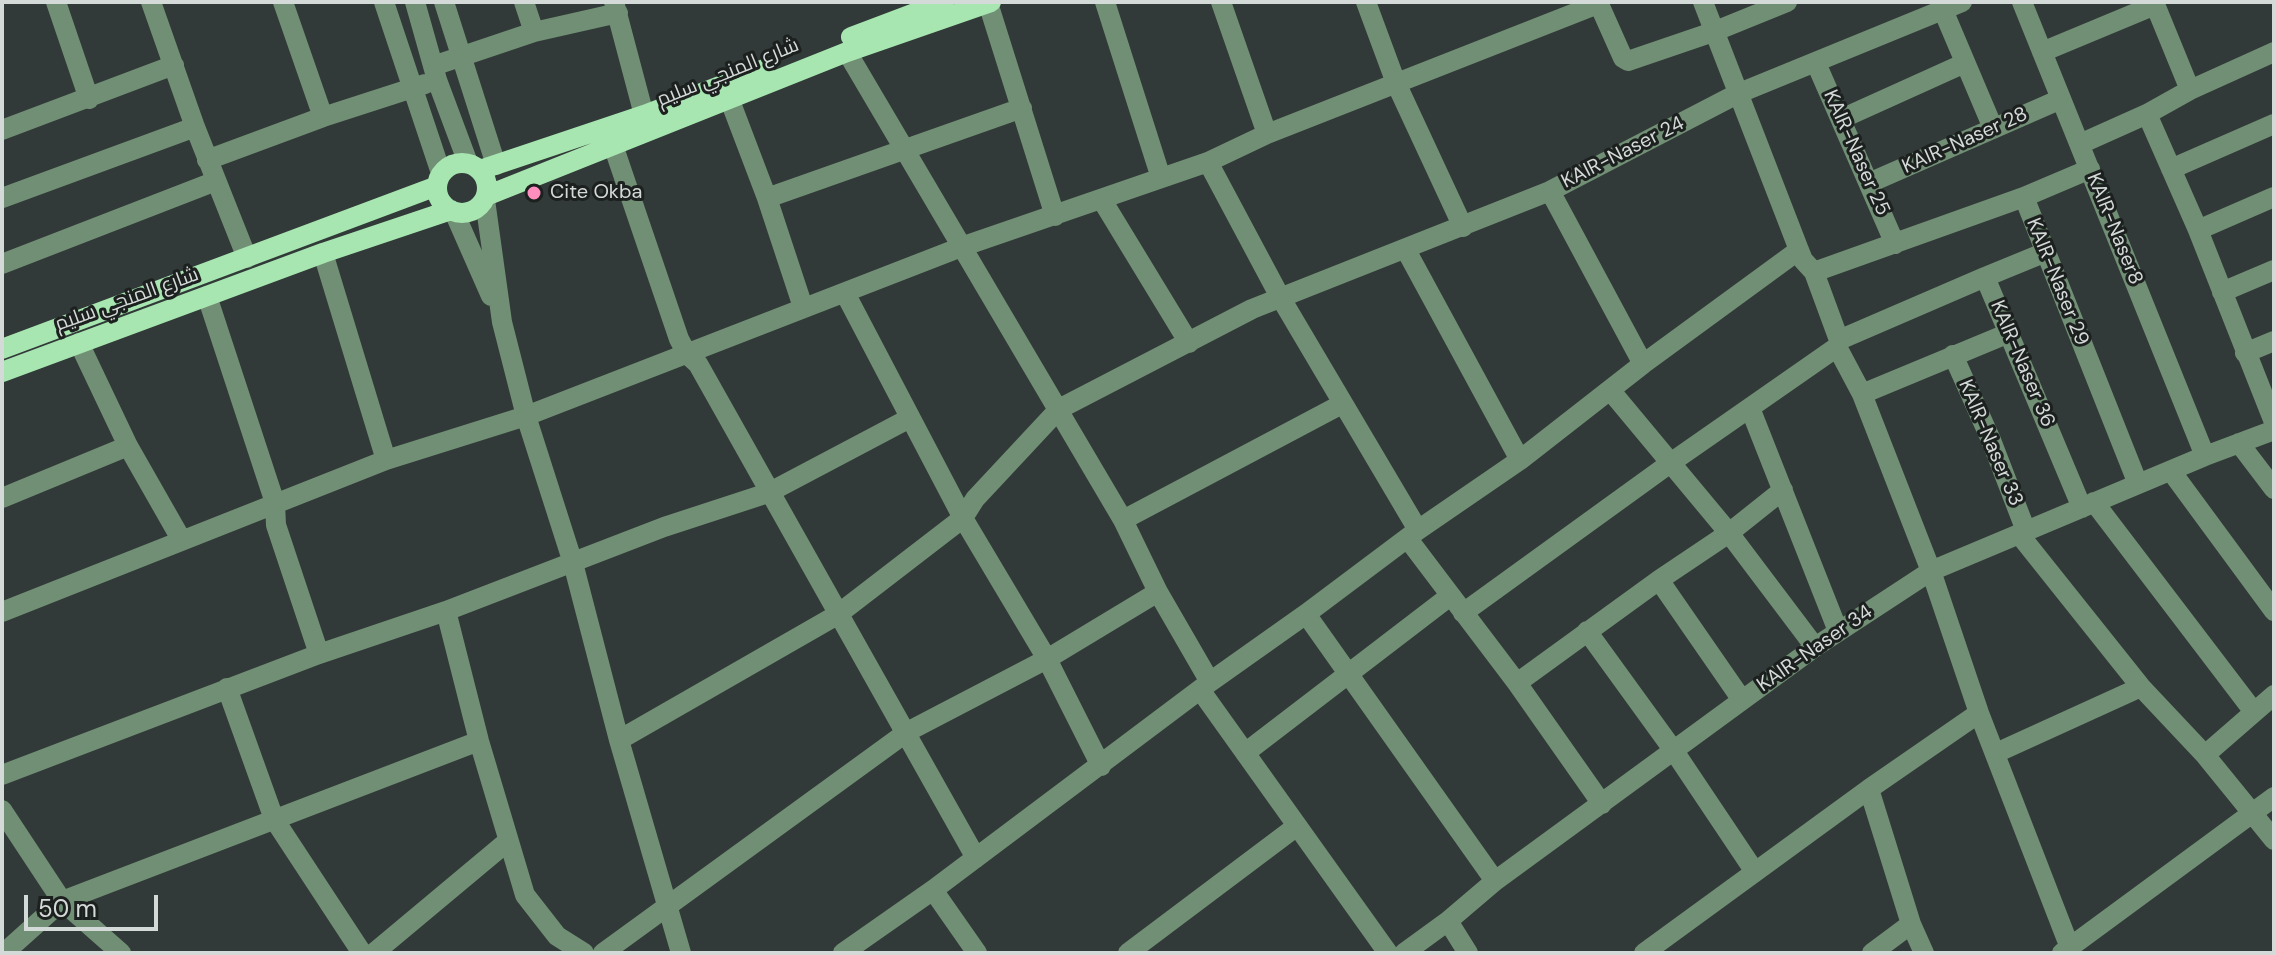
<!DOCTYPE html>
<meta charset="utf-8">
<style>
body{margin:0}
#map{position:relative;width:2276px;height:955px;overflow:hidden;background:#313a38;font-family:"DM Sans",sans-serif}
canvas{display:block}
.frame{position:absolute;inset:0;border:4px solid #d4dad8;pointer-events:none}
.scale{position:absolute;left:24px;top:895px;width:134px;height:36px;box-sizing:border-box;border:4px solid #d4dad8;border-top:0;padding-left:10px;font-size:24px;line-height:28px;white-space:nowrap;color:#d4dad8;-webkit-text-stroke:6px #1c201f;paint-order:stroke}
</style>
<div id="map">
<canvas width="2276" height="955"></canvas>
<div class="frame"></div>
<div class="scale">50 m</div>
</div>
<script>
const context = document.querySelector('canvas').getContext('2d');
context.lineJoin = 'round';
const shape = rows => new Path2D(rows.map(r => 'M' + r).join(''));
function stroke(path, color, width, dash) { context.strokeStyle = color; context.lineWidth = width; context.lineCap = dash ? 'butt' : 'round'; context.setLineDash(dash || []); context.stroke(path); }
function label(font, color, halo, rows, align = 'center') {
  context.font = font + ' "DM Sans",Cairo,sans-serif'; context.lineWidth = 6; context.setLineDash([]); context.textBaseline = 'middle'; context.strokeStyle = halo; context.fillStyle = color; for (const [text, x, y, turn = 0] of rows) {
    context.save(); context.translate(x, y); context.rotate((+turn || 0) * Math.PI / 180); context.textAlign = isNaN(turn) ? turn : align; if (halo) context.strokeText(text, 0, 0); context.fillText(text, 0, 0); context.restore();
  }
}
const minor = shape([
 [56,2,89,99],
 [151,2,195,127,247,258],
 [384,2,441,173],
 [415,2,437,80,468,163],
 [444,2,496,165],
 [524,2,534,32],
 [614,2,644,115],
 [1105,2,1161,178],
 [1221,2,1267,134],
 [1366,2,1396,83,1463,227],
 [1598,2,1623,58,1628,61,1713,32,1787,2],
 [1703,2,1799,250,1803,260,1814,272,1839,340,1837,347,1862,394,1931,571,1979,713,2072,953],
 [2022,2,2205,456],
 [988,3,1055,216],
 [1943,10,1993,128],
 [847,52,1123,520,1158,592,1210,682],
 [2042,52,2155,5],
 [1816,63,1895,244],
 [433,66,534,32,618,13],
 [2190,90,2274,52],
 [729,98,767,198,803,307],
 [2147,114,2198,230,2274,422],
 [323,117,425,84],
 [1841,119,1965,63],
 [2,130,174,65],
 [2080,144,2147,114,2190,90,2154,2],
 [613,145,679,339,687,354,698,364,976,858],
 [207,160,323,117,283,2],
 [1208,162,1279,295,1418,530],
 [2171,169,2274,124],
 [1869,183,2061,99],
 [1550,191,1643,364],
 [2024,197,2090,169],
 [2,198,195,127],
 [767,198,1022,108],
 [485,200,502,322,526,416,573,563,619,740,681,953],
 [1102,200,1189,343],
 [454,212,491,296],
 [2198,230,2274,197],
 [1406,250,1520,460],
 [323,253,386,460],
 [2,264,216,181],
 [1814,272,2024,197,2138,484],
 [1985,277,2046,252],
 [2222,292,2274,270],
 [845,293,963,518,1047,659,1101,766],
 [207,296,275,503,276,525,319,654],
 [1839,340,1985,277,2082,508],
 [79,343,128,446,181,539],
 [2245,353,2274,341],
 [1953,355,1991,440,2026,531],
 [1610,390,1729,533,1815,647],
 [1862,394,2009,333],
 [1750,408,1838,631],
 [2239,443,2274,489],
 [2171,471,2274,611],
 [2,498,128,446],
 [2094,502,2254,712],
 [1123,520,1342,404],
 [2019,534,2141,687,2205,755,2274,840],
 [1408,539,1517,683,1602,804],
 [1659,580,1742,700],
 [446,611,479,741,525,895,557,936,584,953],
 [2,612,386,460,526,416,964,246,1208,162,1267,134,1598,4],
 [1463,613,1669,464,1837,347],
 [1306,614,1495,881],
 [1587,631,1674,751,1755,872],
 [1517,683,1659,580,1729,533,1783,490],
 [227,688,274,819,362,953],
 [1201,691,1388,953],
 [619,740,837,615,963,518,975,499,1059,409,1252,309,1550,191,1737,94,1962,2],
 [1245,753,1450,596],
 [1996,753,2141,687],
 [2205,755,2274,695],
 [2,775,319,654,446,611,664,527,768,493,910,418],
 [1869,789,1911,924,1924,953],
 [2,810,62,901,121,953],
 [933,890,977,953],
 [1448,921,1468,953],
 [4,953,62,901,479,741],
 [374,953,508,841],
 [603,953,907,732,1047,659,1158,592],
 [843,953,933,890,1210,682,1306,614,1418,530,1520,460,1643,364,1799,250],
 [1128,953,1297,826],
 [1404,953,1448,921,1495,881,1815,647,1931,571,2205,456,2274,430],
 [1644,953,1869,789,1979,713],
 [1872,953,1911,924],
 [2062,953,2274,797]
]);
const major = shape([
 [851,37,944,2],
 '437 188a25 25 0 1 1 50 0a25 25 0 1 1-50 0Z',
 [480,170,644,115,764,69],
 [486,196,847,52,991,2],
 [2,349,437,186],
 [2,372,323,253,451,210]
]);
const markers = [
 [534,193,8,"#fe8ebd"]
];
const streetNames = [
 ["شارع المنجي سليم",728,73,-22],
 ["KAIR-Naser 28",1965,141,-24],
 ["KAIR-Naser 24",1623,153,-27],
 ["KAIR-Naser 25",1856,153,66],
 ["KAIR-Naser8",2114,229,68],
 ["KAIR-Naser 29",2057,282,68],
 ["شارع المنجي سليم",127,300,-20],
 ["KAIR-Naser 36",2022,364,67],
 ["KAIR-Naser 33",1990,443,67],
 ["KAIR-Naser 34",1815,649,-35]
];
const poiNames = [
 ["Cite Okba",550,193]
];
stroke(minor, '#718f75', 20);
stroke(major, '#a7e6b0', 20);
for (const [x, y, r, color] of markers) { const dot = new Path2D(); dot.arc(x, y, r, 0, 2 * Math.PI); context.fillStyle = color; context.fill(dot); stroke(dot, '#1c201f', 3); }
label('20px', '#d4dad8', '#1c201f', streetNames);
label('20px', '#d4dad8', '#1c201f', poiNames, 'left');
</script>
